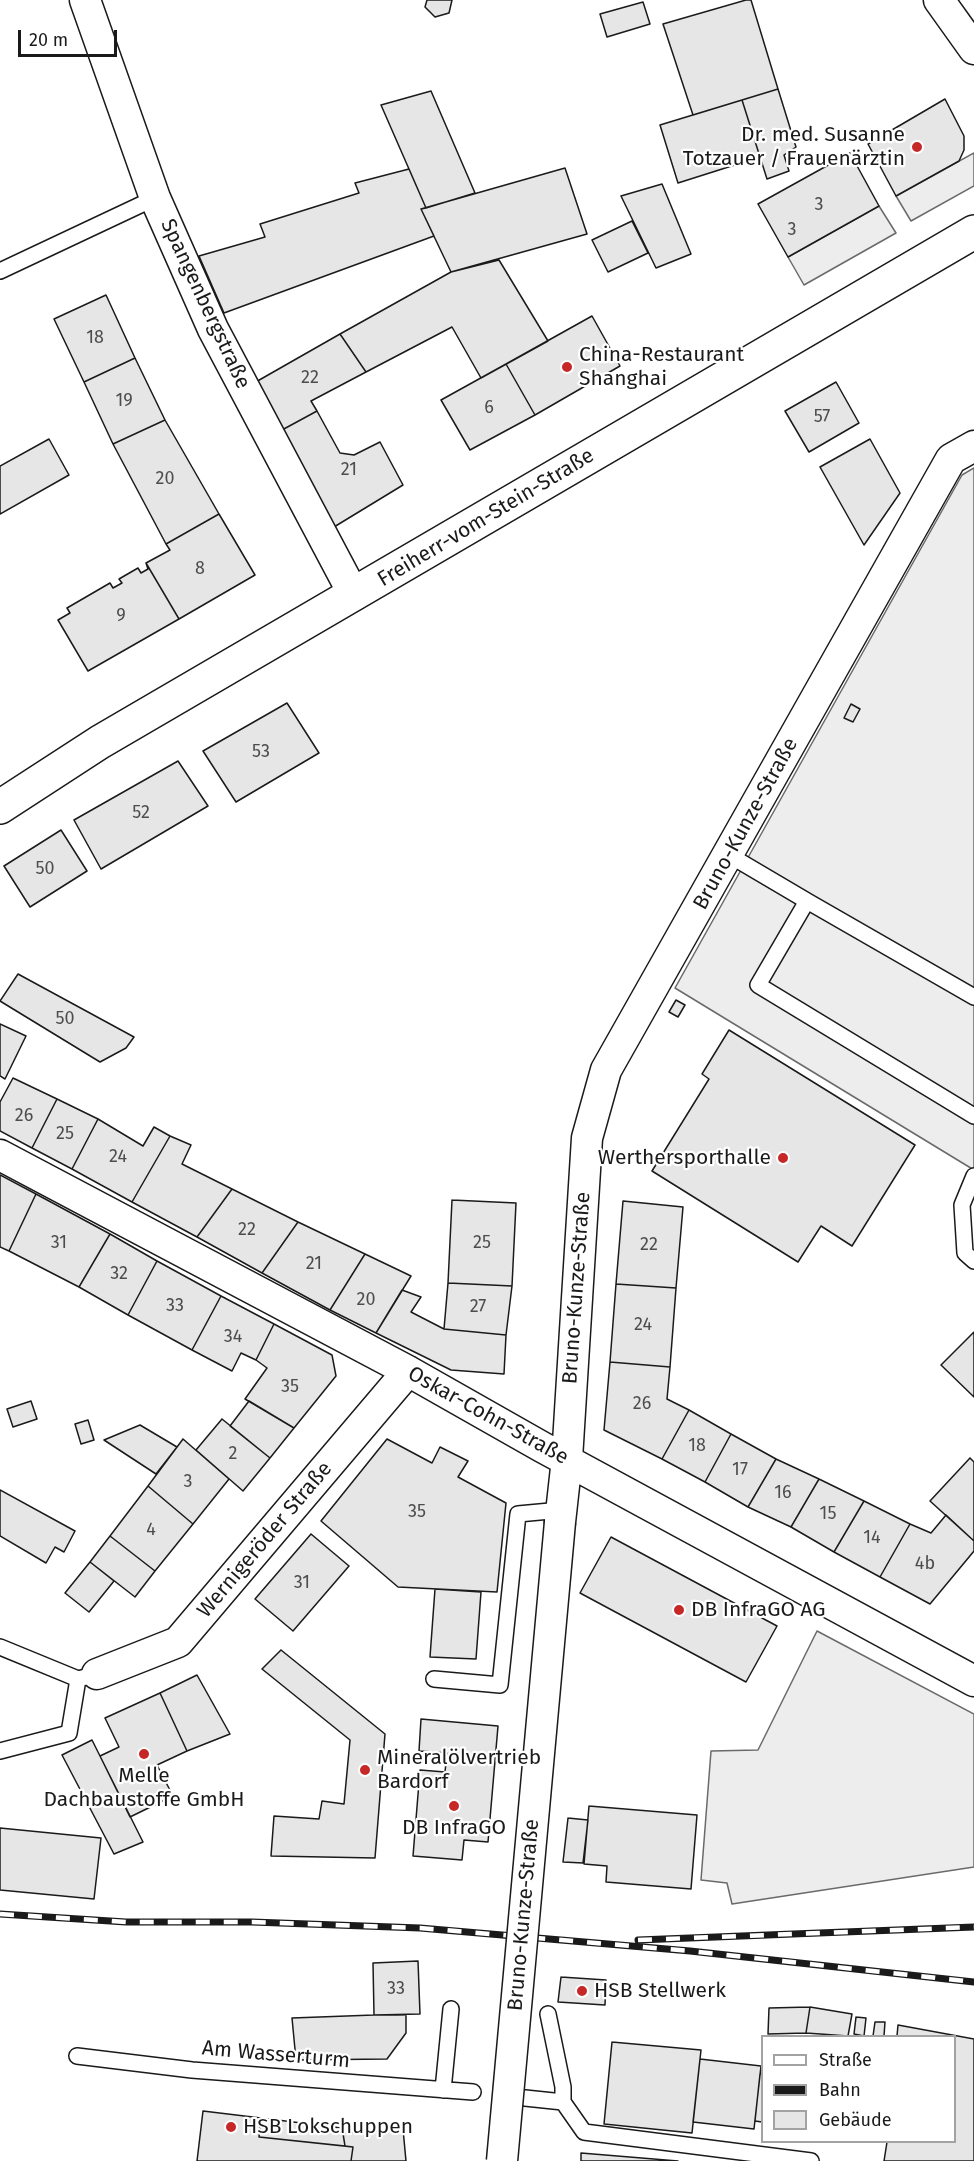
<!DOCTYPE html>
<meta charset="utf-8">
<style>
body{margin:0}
#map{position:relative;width:974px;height:2161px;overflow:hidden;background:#fff;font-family:"Fira Sans",sans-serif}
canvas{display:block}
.legend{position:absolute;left:761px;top:2035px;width:195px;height:108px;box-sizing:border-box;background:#fff;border:2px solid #a3a3a3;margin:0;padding:8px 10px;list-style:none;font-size:18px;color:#1a1a1a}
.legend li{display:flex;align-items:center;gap:12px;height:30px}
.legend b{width:30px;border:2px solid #a3a3a3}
.scale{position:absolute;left:18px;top:30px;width:99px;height:27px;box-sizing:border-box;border:3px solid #1a1a1a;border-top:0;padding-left:8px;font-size:18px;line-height:21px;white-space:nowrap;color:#1a1a1a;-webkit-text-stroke:4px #fff;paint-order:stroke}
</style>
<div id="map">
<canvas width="974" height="2161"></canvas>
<ul class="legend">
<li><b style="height:8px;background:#fff"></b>Straße</li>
<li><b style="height:8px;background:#1a1a1a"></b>Bahn</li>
<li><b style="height:16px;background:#e6e6e6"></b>Gebäude</li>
</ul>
<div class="scale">20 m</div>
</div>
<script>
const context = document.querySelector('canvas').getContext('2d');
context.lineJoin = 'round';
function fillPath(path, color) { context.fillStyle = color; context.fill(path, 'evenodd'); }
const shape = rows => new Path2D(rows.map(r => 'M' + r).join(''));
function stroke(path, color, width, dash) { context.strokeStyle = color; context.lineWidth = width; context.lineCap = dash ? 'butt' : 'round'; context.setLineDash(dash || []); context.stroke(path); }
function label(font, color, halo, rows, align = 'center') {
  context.font = font + ' "Fira Sans",sans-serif'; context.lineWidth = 4.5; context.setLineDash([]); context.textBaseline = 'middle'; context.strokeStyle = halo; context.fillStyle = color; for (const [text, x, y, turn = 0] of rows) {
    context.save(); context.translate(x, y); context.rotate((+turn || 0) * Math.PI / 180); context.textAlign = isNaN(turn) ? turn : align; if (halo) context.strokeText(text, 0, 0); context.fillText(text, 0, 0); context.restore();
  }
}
const built = shape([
 [974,153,974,186,911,221,896,196,974,153],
 [879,206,896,233,804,285,788,257,879,206],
 [974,468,974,1170,675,988,962,475,974,468],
 [817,1631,974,1714,974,1867,732,1904,727,1883,701,1880,711,1751,758,1750,817,1631]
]);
const building = shape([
 [427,0,452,0,449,13,435,17,425,7,427,0],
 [746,0,751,0,778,89,693,115,663,24,746,0],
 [643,2,650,24,607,37,600,14,643,2],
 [778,89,796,147,784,155,789,171,767,179,742,100,778,89],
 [431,91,475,193,426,208,381,105,431,91],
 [945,99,964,136,964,150,959,161,896,196,868,144,945,99],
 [742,100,760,157,678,183,660,125,742,100],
 [850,153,879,206,788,257,758,204,850,153],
 [565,168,587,234,451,272,421,209,565,168],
 [409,169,426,208,421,209,434,236,224,313,199,256,265,237,260,224,359,193,355,183,409,169],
 [662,184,691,254,656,268,621,196,662,184],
 [632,221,648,253,608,272,592,240,632,221],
 [499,260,548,341,481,378,452,327,366,372,340,334,451,272,499,260],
 [106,295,135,358,84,382,54,319,106,295],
 [592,316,620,366,535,415,506,364,592,316],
 [340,334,366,372,311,401,317,411,282,430,254,383,340,334],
 [135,358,165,420,113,444,84,382,135,358],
 [506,364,535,415,470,450,441,400,506,364],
 [836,382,859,423,809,452,785,411,836,382],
 [317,411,340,453,354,455,380,442,403,485,334,527,282,430,317,411],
 [165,420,219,514,166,544,113,444,165,420],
 [49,439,69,475,0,514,0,466,49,439],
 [870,439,900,493,864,545,820,467,870,439],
 [219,514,255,575,179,619,146,563,170,550,166,544,219,514],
 [146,563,179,619,88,671,58,620,70,613,67,608,110,583,113,588,122,583,119,579,138,568,141,573,148,569,146,563],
 [287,703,319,753,236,802,203,751,287,703],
 [851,704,860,709,853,722,844,718,851,704],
 [178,761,208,806,101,869,74,820,178,761],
 [61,830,87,871,30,907,4,866,61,830],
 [18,974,134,1037,126,1048,100,1062,0,1001,18,974],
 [676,1000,685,1005,678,1017,669,1012,676,1000],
 [0,1024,26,1036,5,1079,0,1076,0,1024],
 [729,1030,915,1145,852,1246,821,1226,798,1262,652,1171,709,1079,702,1074,729,1030],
 [13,1078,57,1099,32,1148,0,1131,0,1102,13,1078],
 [57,1099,98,1119,72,1169,32,1148,57,1099],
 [98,1119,143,1146,154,1127,170,1136,132,1202,72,1169,98,1119],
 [170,1136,191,1145,182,1164,232,1189,197,1237,132,1202,170,1136],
 [0,1175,36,1194,9,1251,0,1247,0,1175],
 [232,1189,298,1222,262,1273,197,1237,232,1189],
 [36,1194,110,1234,79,1287,9,1251,36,1194],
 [452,1200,516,1203,512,1286,448,1283,452,1200],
 [623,1201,683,1207,676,1288,616,1284,623,1201],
 [298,1222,365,1254,330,1310,262,1273,298,1222],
 [110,1234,157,1261,128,1315,79,1287,110,1234],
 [365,1254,411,1276,376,1333,330,1310,365,1254],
 [157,1261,221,1296,192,1350,128,1315,157,1261],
 [448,1283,512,1286,506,1335,444,1329,448,1283],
 [616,1284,676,1288,670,1367,610,1362,616,1284],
 [402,1290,421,1297,411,1312,444,1329,506,1335,504,1374,451,1370,376,1333,402,1290],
 [221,1296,274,1324,256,1360,241,1353,232,1371,192,1350,221,1296],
 [274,1324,332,1355,336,1376,294,1428,245,1399,267,1368,256,1360,274,1324],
 [974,1332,974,1397,941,1365,974,1332],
 [610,1362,670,1367,667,1399,689,1410,662,1459,604,1430,610,1362],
 [31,1401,37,1419,13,1427,7,1409,31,1401],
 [249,1401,294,1428,270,1458,230,1426,249,1401],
 [689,1410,731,1434,705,1482,662,1459,689,1410],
 [222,1419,270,1458,243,1491,196,1450,222,1419],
 [88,1420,94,1440,81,1444,75,1424,88,1420],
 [140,1425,177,1447,156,1474,104,1440,140,1425],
 [731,1434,776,1459,748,1507,705,1482,731,1434],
 [183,1439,229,1479,193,1524,148,1486,183,1439],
 [387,1439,432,1463,440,1447,468,1461,458,1477,506,1503,497,1592,398,1587,321,1521,387,1439],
 [970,1458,974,1462,974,1541,930,1501,970,1458],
 [776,1459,819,1479,791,1527,748,1507,776,1459],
 [819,1479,864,1501,834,1552,791,1527,819,1479],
 [148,1486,193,1524,155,1571,110,1536,148,1486],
 [0,1490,75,1531,64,1552,55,1547,46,1563,0,1536,0,1490],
 [864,1501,910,1524,880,1577,834,1552,864,1501],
 [946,1515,974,1541,974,1551,930,1604,880,1577,910,1524,931,1533,946,1515],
 [311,1534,349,1566,293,1631,255,1599,311,1534],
 [110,1536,155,1571,135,1597,90,1562,110,1536],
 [611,1537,777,1626,746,1682,580,1593,611,1537],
 [90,1562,114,1581,89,1612,65,1593,90,1562],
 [435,1589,481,1592,476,1659,430,1657,435,1589],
 [281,1650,385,1734,375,1858,271,1856,274,1816,319,1819,322,1801,344,1804,350,1740,262,1669,281,1650],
 [197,1675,230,1734,187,1751,160,1693,197,1675],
 [160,1693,187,1751,157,1765,173,1796,130,1817,100,1756,119,1747,105,1718,160,1693],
 [421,1719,498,1726,488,1842,464,1840,462,1860,413,1856,420,1770,445,1772,447,1753,419,1751,421,1719],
 [92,1740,143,1842,114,1854,62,1755,92,1740],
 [589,1806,697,1815,691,1889,606,1882,607,1866,584,1864,589,1806],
 [568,1818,588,1820,583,1863,563,1862,568,1818],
 [0,1828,101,1838,94,1899,0,1890,0,1828],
 [418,1961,420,2014,374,2015,373,1963,418,1961],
 [561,1977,606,1980,605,2005,558,2002,561,1977],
 [810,2007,852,2014,848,2036,806,2033,810,2007],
 [810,2007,806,2033,768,2034,769,2008,810,2007],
 [374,2015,406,2015,406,2033,387,2059,296,2060,292,2018,374,2015],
 [856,2017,866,2018,864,2036,854,2034,856,2017],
 [875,2022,885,2022,884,2036,873,2036,875,2022],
 [898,2025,974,2039,974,2161,884,2161,887,2142,954,2142,954,2036,897,2036,898,2025],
 [612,2042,701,2050,692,2133,604,2124,612,2042],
 [700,2059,761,2066,754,2129,693,2122,700,2059],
 [760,2074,762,2074,762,2122,755,2121,760,2074],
 [203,2111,261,2118,259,2137,353,2147,351,2161,197,2161,203,2111],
 [261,2118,342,2128,345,2146,259,2137,261,2118],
 [403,2129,406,2161,351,2161,353,2147,345,2146,343,2133,403,2129],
 [581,2153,678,2161,581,2161,581,2153]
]);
const service = shape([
 [0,271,155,198],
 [729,855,807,901,758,985,974,1116],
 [807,901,974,997],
 [974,1176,962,1205,965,1253,974,1261],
 [0,1647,78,1679,86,1677],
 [434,1679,500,1685,518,1514,561,1510],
 [0,1751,69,1733,78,1679],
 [548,2014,563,2087,563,2102],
 [77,2056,192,2070,473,2092],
 [443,2090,451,2009],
 [525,2098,563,2102,584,2132,811,2161]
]);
const minor = shape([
 [85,0,155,198,213,329,354,595],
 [939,0,974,49],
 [0,1155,408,1371,542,1447,974,1681],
 [560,1522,567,1459,587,1138,606,1070,951,459,974,446],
 [97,1674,178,1642,408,1371]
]);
const secondary = shape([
 [0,807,100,742,974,232]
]);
const rail = shape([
 [0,1914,126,1922,252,1922,420,1928,690,1951,974,1982],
 [638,1940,974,1927]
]);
const minorBridge = shape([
 [502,2161,560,1522]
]);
const markers = [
 [917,147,6,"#c62828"],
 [567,367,6,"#c62828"],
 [783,1158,6,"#c62828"],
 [679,1610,6,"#c62828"],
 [144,1754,6,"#c62828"],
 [365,1770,6,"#c62828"],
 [454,1806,6,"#c62828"],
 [582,1991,6,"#c62828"],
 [231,2127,6,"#c62828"]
];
const numberNames = [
 ["3",819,205],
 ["3",792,230],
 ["18",95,338],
 ["22",310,378],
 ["19",124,401],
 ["6",489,408],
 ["57",822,417],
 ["21",349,470],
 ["20",165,479],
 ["8",200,569],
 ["9",121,616],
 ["53",261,752],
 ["52",141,813],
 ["50",45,869],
 ["50",65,1019],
 ["26",24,1116],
 ["25",65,1134],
 ["24",118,1157],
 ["22",247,1230],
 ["31",59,1243],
 ["25",482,1243],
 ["22",649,1245],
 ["21",314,1264],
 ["32",119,1274],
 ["20",366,1300],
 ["33",175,1306],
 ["27",478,1307],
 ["24",643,1325],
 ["34",233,1337],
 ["35",290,1387],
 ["26",642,1404],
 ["18",697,1446],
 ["2",233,1454],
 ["17",740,1470],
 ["3",188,1482],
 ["16",783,1493],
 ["35",417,1512],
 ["15",828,1514],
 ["4",151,1530],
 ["14",872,1538],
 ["4b",925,1564],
 ["31",302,1583],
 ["33",396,1989]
];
const poiNames = [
 ["Dr. med. Susanne",905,135,"right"],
 ["Totzauer / Frauenärztin",905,159,"right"],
 ["China-Restaurant",579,355],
 ["Shanghai",579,379],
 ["Werthersporthalle",771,1158,"right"],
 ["DB InfraGO AG",691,1610],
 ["Mineralölvertrieb",377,1758],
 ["Bardorf",377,1782],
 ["Melle",144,1776,"center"],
 ["Dachbaustoffe GmbH",144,1800,"center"],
 ["DB InfraGO",454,1828,"center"],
 ["HSB Stellwerk",594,1991],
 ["HSB Lokschuppen",243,2127]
];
const streetNames = [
 ["Spangenbergstraße",205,304,65],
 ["Freiherr-vom-Stein-Straße",486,518,-31],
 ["Bruno-Kunze-Straße",746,824,-61],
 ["Bruno-Kunze-Straße",577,1288,-86],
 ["Oskar-Cohn-Straße",488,1416,29],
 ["Wernigeröder Straße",265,1540,-50],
 ["Bruno-Kunze-Straße",524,1915,-85],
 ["Am Wasserturm",276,2055,5]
];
fillPath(built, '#ededed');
stroke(built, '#6a6a6a', 1.5);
fillPath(building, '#e6e6e6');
stroke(building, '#1a1a1a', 1.5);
stroke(service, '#1a1a1a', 18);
stroke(minor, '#1a1a1a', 33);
stroke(secondary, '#1a1a1a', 36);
stroke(service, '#fff', 15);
stroke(minor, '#fff', 30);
stroke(secondary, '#fff', 33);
stroke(rail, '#1a1a1a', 7);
stroke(rail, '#fff', 4.5, [14]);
stroke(minorBridge, '#1a1a1a', 33, []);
stroke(minorBridge, '#fff', 30);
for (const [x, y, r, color] of markers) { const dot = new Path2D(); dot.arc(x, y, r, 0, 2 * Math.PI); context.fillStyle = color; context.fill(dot); stroke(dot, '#fff', 2); }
label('18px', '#4d4d4d', null, numberNames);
label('21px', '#1a1a1a', '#fff', poiNames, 'left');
label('21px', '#1a1a1a', '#fff', streetNames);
</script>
